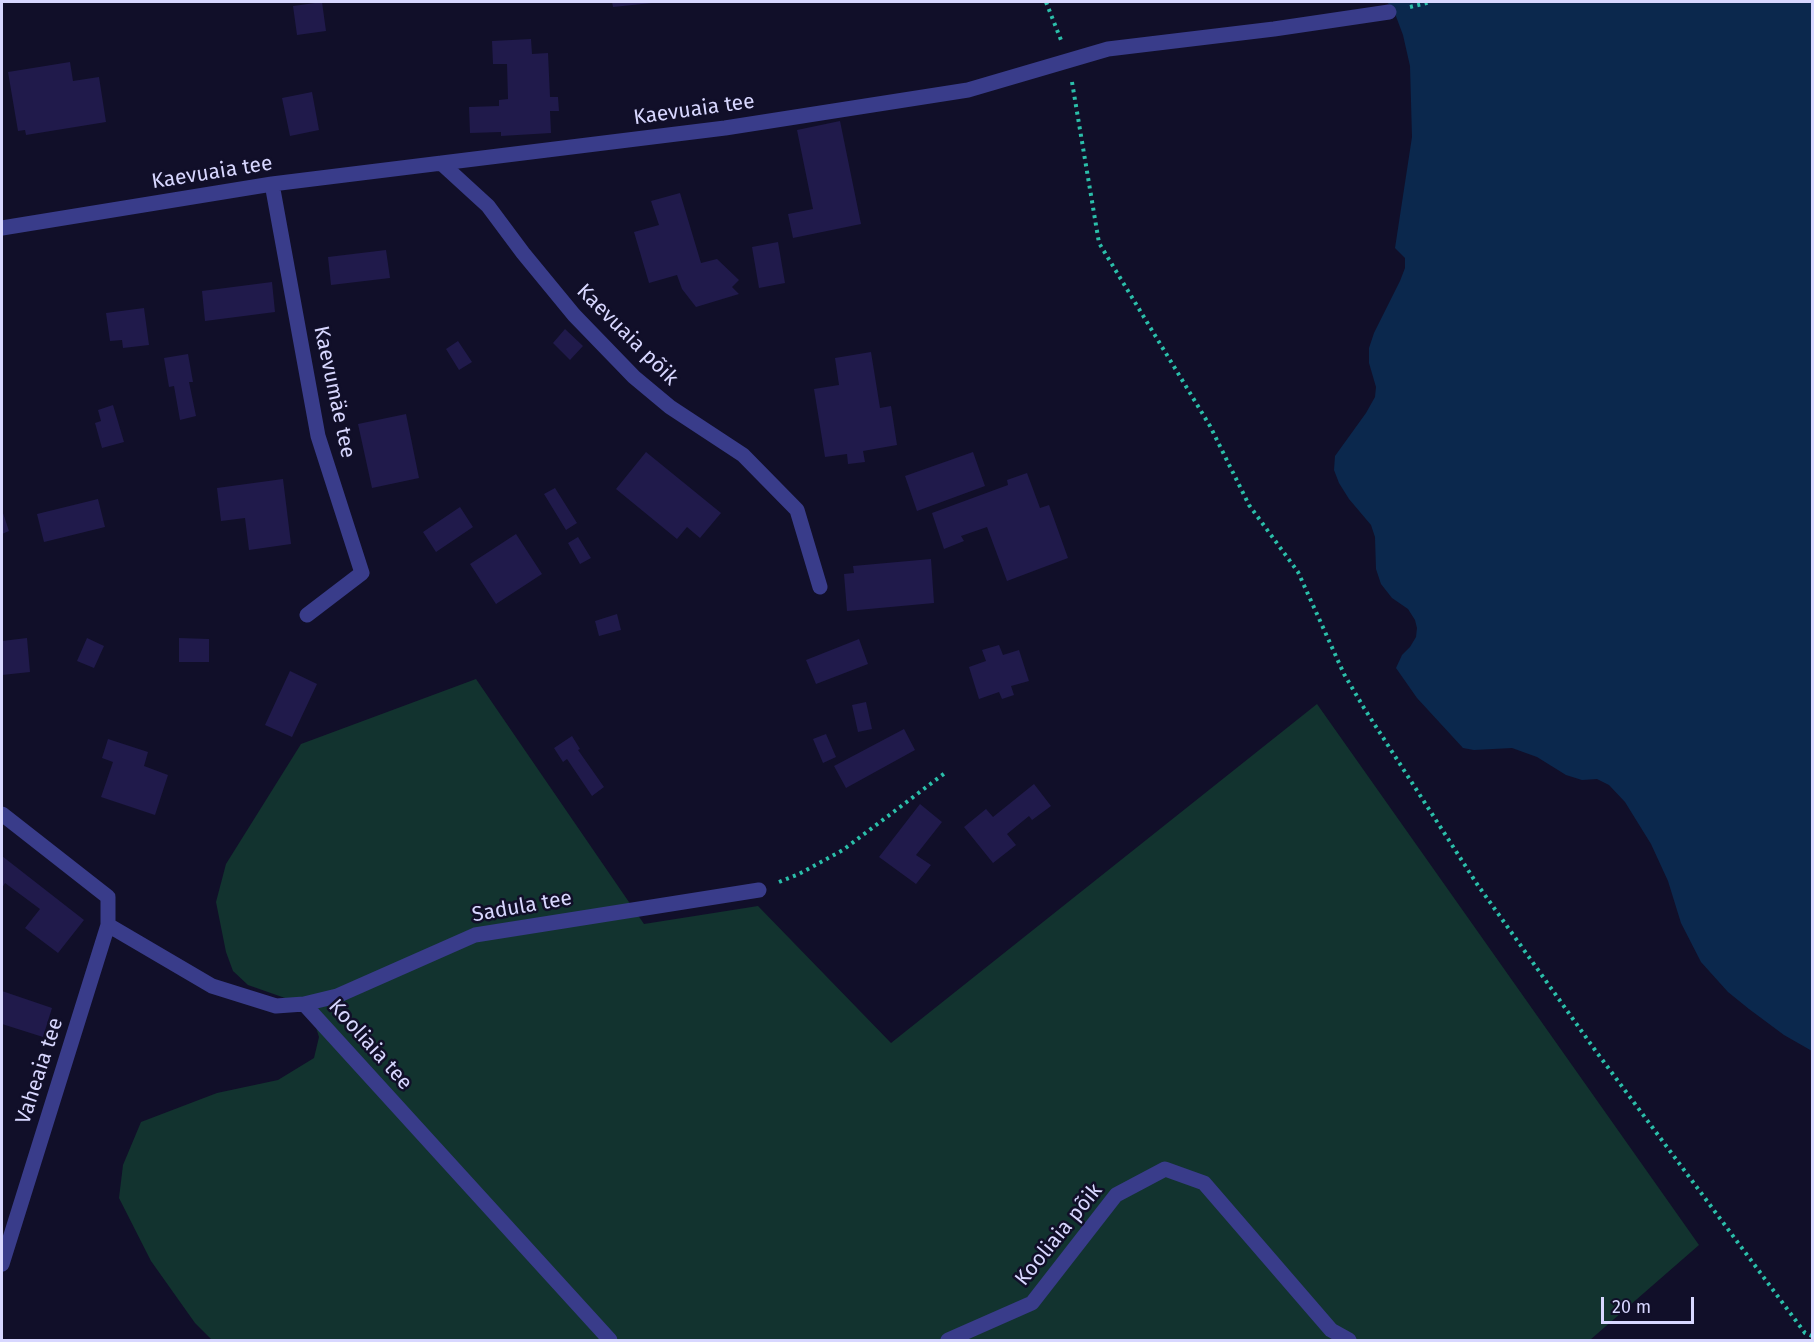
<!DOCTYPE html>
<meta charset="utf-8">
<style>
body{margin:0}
#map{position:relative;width:1814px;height:1342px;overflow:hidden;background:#110f29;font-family:"Fira Sans",sans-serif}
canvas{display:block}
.frame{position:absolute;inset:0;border:3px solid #d8d7ff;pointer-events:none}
.scale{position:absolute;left:1601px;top:1297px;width:93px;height:27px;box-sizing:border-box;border:3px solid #d8d7ff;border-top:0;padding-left:8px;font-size:18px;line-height:21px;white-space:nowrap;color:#d8d7ff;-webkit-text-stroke:4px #110f29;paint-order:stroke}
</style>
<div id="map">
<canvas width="1814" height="1342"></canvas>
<div class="frame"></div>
<div class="scale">20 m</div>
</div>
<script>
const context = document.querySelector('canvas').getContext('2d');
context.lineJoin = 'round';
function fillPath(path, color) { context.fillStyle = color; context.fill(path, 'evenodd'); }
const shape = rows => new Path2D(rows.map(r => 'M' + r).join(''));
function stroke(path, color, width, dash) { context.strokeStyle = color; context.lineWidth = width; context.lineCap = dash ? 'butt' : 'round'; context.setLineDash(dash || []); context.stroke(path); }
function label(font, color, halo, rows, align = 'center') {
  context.font = font + ' "Fira Sans",sans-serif'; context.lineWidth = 5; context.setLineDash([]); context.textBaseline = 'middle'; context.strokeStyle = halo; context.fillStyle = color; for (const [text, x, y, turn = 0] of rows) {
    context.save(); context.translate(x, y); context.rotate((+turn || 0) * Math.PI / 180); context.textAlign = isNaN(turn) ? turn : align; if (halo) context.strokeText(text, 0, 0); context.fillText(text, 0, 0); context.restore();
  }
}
const green = shape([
 [476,679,644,924,758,906,891,1043,1317,704,1699,1245,1590,1340,212,1340,195,1323,151,1261,119,1198,123,1165,141,1122,217,1093,278,1080,314,1058,319,1037,314,1021,285,998,248,985,233,971,226,952,216,902,226,864,301,744]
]);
const water = shape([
 [1387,2,1812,2,1812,1051,1784,1035,1749,1009,1728,992,1701,962,1681,923,1668,881,1651,844,1625,802,1609,785,1597,779,1582,780,1566,775,1537,757,1512,748,1474,750,1463,748,1417,698,1396,668,1402,655,1410,647,1416,637,1417,628,1415,620,1408,609,1392,598,1381,584,1376,569,1375,537,1371,525,1349,499,1339,483,1334,470,1335,456,1366,413,1375,397,1376,387,1369,363,1369,348,1374,333,1400,281,1405,268,1405,258,1395,248,1412,137,1410,66,1403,35,1394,11]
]);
const building = shape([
 [322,2,326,31,297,35,293,6],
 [612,2,652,2,652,3,613,7],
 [531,39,532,54,548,53,550,97,558,97,559,111,550,111,551,133,501,136,501,132,470,133,469,107,499,106,499,100,508,99,507,64,493,64,492,41],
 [70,62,73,81,99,77,106,122,26,135,25,130,18,131,8,72],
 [312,92,319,130,290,136,282,98],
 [840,121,861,224,793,238,788,214,813,209,797,130],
 [680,193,701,263,717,259,739,280,732,287,739,294,696,307,682,289,677,275,649,283,634,232,659,225,651,201],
 [778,242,785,283,759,288,752,247],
 [386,250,390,278,331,285,328,257],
 [272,282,275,312,205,321,202,291],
 [144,308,149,345,123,348,122,340,110,341,106,313],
 [565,329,583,346,570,360,553,343],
 [458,341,472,362,459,370,446,349],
 [871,352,880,408,891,406,897,445,863,451,865,462,848,464,847,454,825,457,814,389,839,385,835,358],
 [188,354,193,382,189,382,196,416,180,420,174,386,169,387,164,358],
 [113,405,124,442,102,448,95,423,101,421,98,410],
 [406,414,419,478,372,488,358,424],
 [646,452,721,513,700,538,687,527,677,539,616,489],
 [973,452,985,486,917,511,905,476],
 [1027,473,1040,508,1049,505,1068,558,1007,581,987,527,961,536,964,541,944,549,932,513,1008,485,1007,480],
 [283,479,291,544,249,550,245,518,221,521,217,488],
 [555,488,577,523,566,530,544,494],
 [98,499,105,527,44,542,37,514],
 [460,507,473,527,436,552,423,532],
 [2,510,9,531,2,534],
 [516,534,542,574,496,604,470,564],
 [578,537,591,558,580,564,568,543],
 [931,559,934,603,847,611,844,574,854,573,853,566],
 [617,614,621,630,599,636,595,621],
 [27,638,30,672,2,675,2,641],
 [87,638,104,646,94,668,77,661],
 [179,638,209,639,209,662,179,662],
 [859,639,868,664,816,684,806,660],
 [999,645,1003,655,1019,650,1029,681,1011,686,1014,695,1002,699,999,692,979,699,969,667,986,661,982,650],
 [290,671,317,684,292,737,265,725],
 [866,702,872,729,858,732,852,705],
 [904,729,915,750,846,788,834,766],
 [826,734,836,757,823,763,813,739],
 [572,736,580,749,578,750,604,787,592,796,567,759,563,762,554,748],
 [108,739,148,752,144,766,168,775,155,815,101,797,113,762,102,758],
 [1034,784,1051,806,1032,820,1029,816,1007,834,1016,845,993,863,964,827,986,809,993,817],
 [920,804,942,822,916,855,931,865,916,884,879,857],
 [2,856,84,920,58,953,25,928,40,909,5,883,2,888],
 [2,991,52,1008,43,1037,2,1024]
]);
const path = shape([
 [1046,2,1061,40],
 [1410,7,1431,2],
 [1072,82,1099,243,1210,426,1249,505,1298,572,1344,674,1364,708,1477,884,1595,1050,1805,1333,1812,1336],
 [779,882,799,874,843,850,945,773]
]);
const minor = shape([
 [441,163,488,206,523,253,574,315,634,377,670,407,743,455,797,510,820,587],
 [272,184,318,436,362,573,307,615],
 [2,228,272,184,725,128,968,90,1108,49,1274,29,1389,12],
 [2,814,108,897,108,925,212,986,276,1006,304,1004,610,1340],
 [304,1004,337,996,475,935,759,890],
 [2,1264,108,925],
 [948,1340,1032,1303,1116,1195,1165,1169,1204,1183,1331,1330,1349,1340]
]);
const streetNames = [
 ["Kaevuaia tee",694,110,-8],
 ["Kaevuaia tee",212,173,-9],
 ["Kaevuaia põik",627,335,45],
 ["Kaevumäe tee",334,392,78],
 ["Sadula tee",522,907,-10],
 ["Kooliaia tee",370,1045,48],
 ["Vaheaia tee",40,1071,-72],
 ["Kooliaia põik",1059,1235,-51]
];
fillPath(green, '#12332f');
fillPath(water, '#0b284d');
fillPath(building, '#201a4b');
stroke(path, '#2bbfaa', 4, [3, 4.5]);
stroke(minor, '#393c8a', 15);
label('21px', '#d8d7ff', '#110f29', streetNames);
</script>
